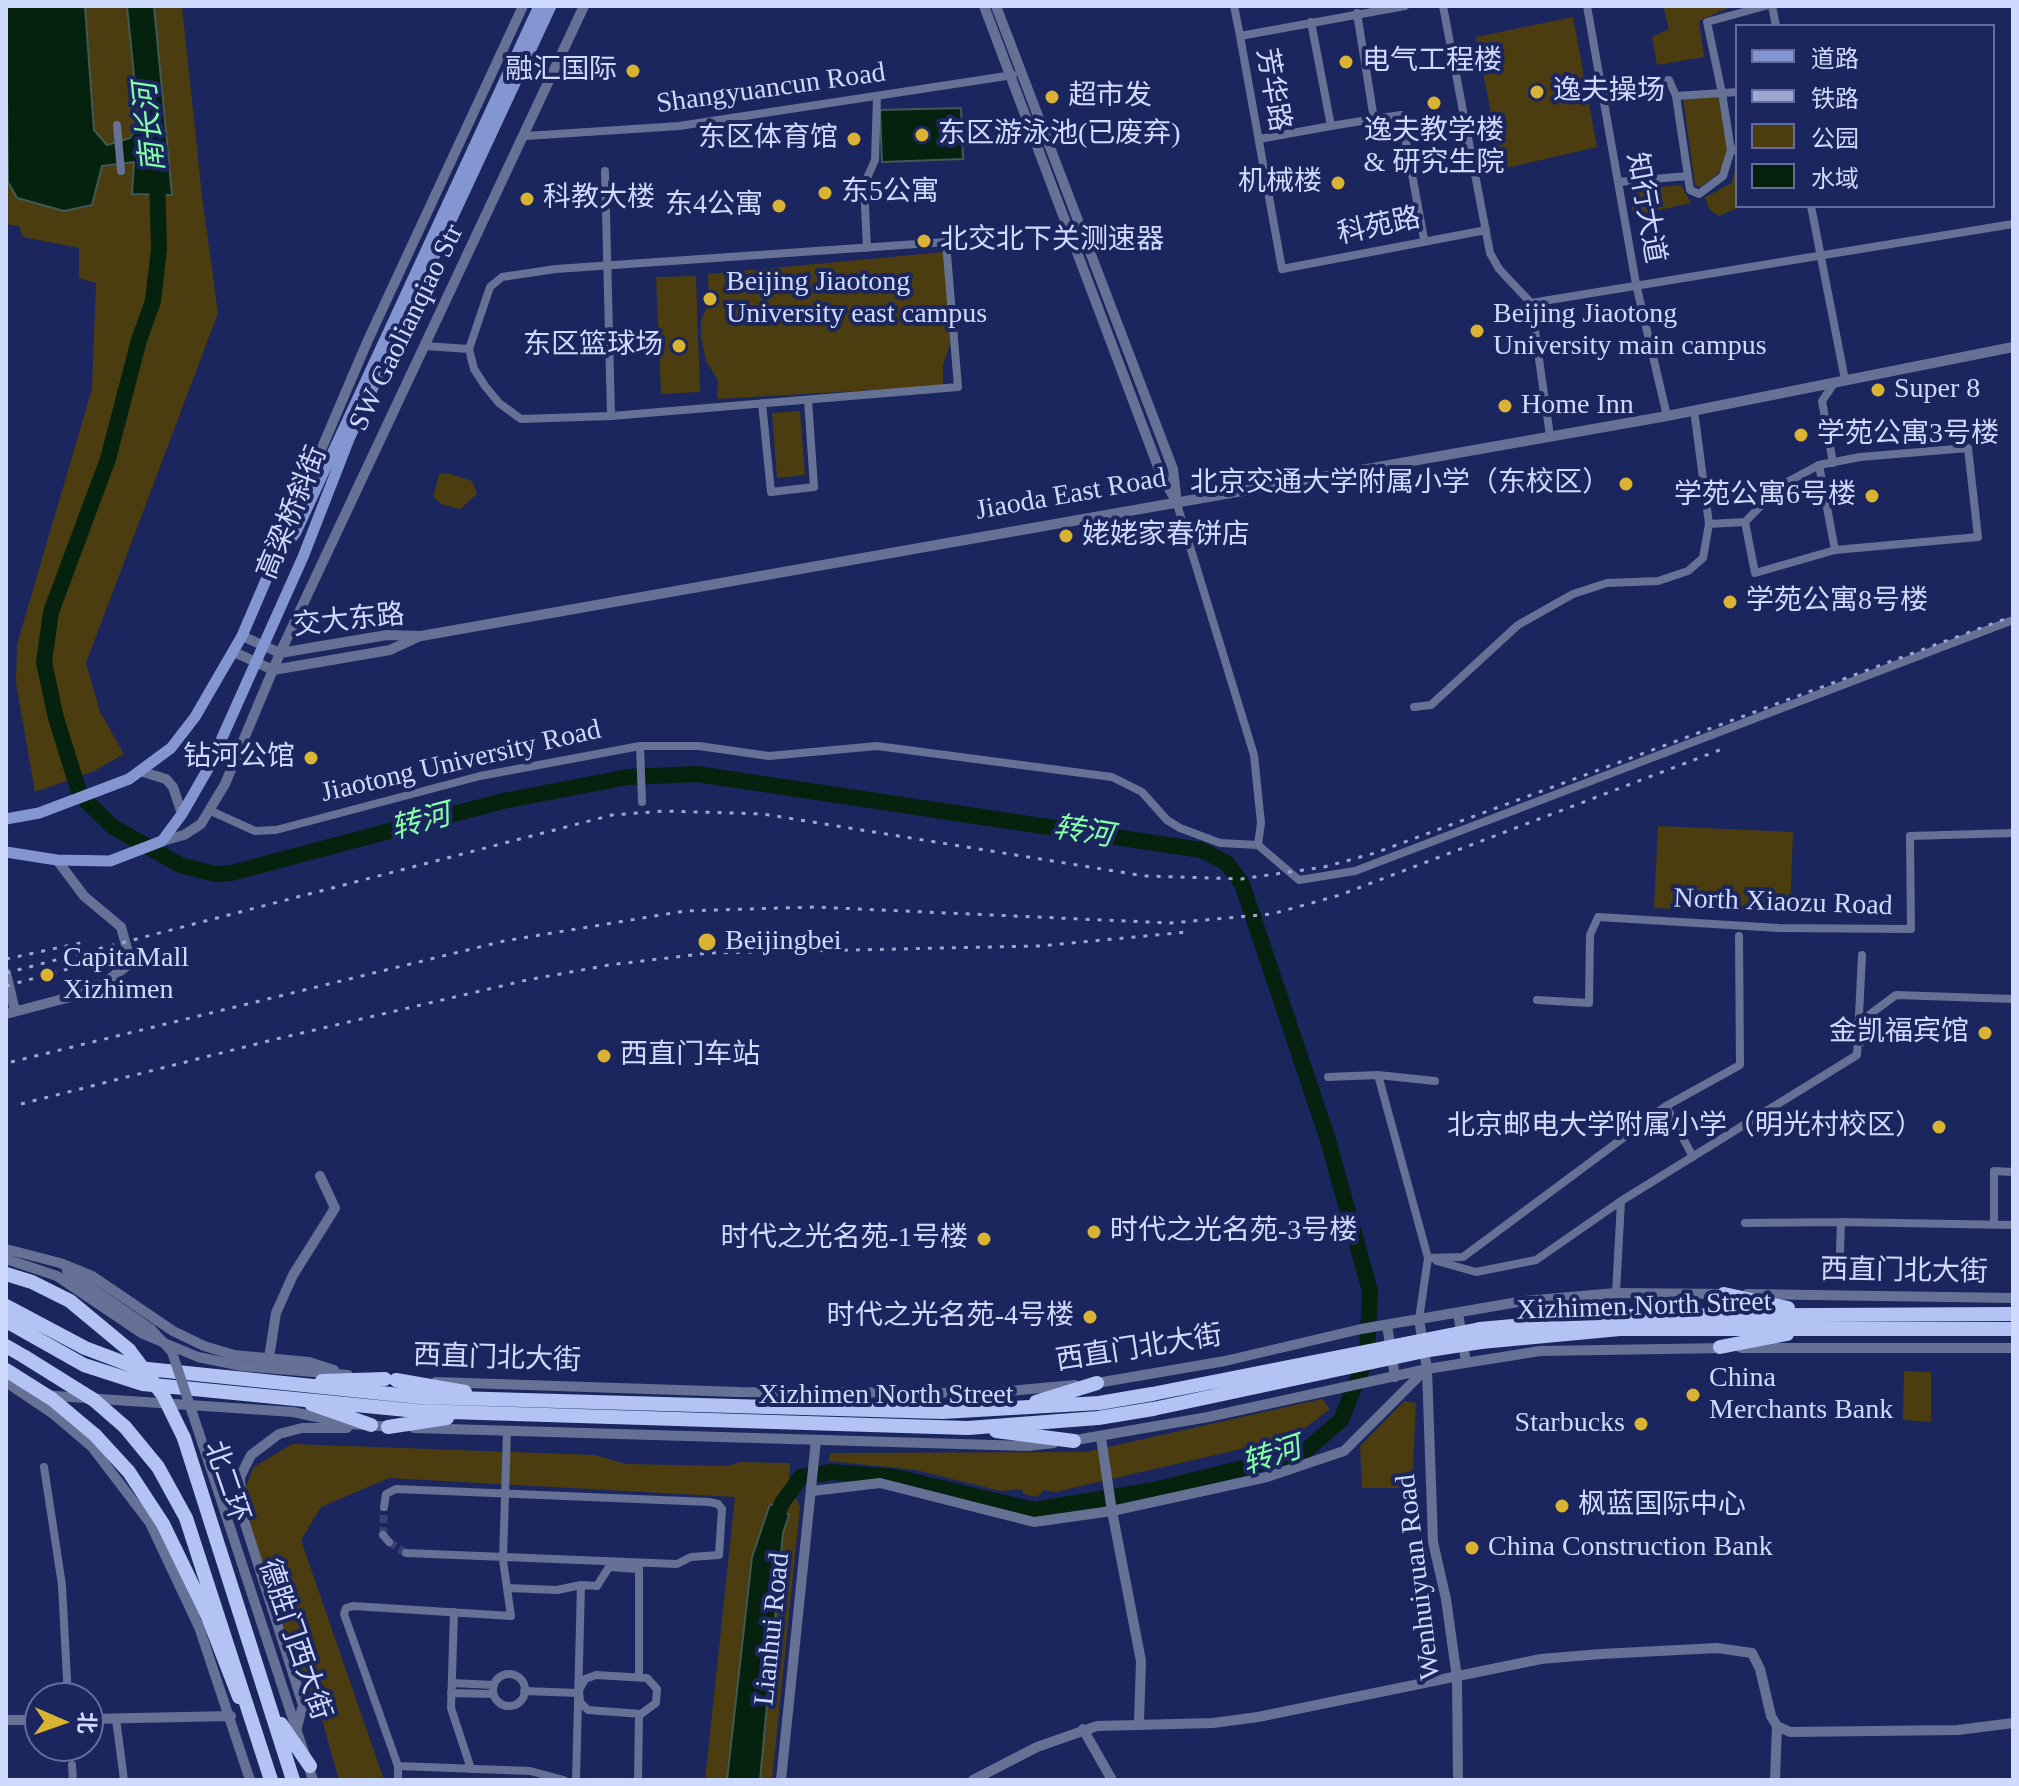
<!DOCTYPE html>
<meta charset="utf-8">
<style>
body{margin:0}
#map{position:relative;width:2019px;height:1786px;overflow:hidden;background:#1b265e;font-family:"Times New Roman","Noto Sans SC",serif}
canvas{display:block}
.frame{position:absolute;inset:0;border:8px solid #cedafe;pointer-events:none}
.legend{position:absolute;left:1735px;top:24px;width:260px;height:184px;box-sizing:border-box;background:#1b265e;border:2px solid #636e9e;margin:0;padding:10px 14px;list-style:none;font-size:24px;color:#cedafe}
.legend li{display:flex;align-items:center;gap:16px;height:40px}
.legend b{width:40px;border:2px solid #636e9e}
.north{position:absolute;left:24px;top:1682px;width:80px;height:80px;box-sizing:border-box;background:#1b265e;border:2px solid #636e9e;border-radius:50%;rotate:92deg;font-size:22px;font-weight:700;line-height:32px;text-align:center;color:#cedafe}
.north::after{content:'';display:block;margin:auto;width:28px;height:36px;background:#dab333;clip-path:polygon(50% 0,100% 100%,50% 72%,0 100%)}
</style>
<div id="map">
<canvas width="2019" height="1786"></canvas>
<div class="frame"></div>
<ul class="legend">
<li><b style="height:10px;background:#8496d1"></b>道路</li>
<li><b style="height:10px;background:#9ca8d1"></b>铁路</li>
<li><b style="height:22px;background:#4b3d10"></b>公园</li>
<li><b style="height:22px;background:#05220e"></b>水域</li>
</ul>
<div class="north">北</div>
</div>
<script>
const context = document.querySelector('canvas').getContext('2d');
context.lineJoin = 'round';
function fillPath(path, color) { context.fillStyle = color; context.fill(path, 'evenodd'); }
const shape = rows => new Path2D(rows.map(r => 'M' + r).join(''));
function stroke(path, color, width, dash) { context.strokeStyle = color; context.lineWidth = width; context.lineCap = dash ? 'butt' : 'round'; context.setLineDash(dash || []); context.stroke(path); }
function label(font, color, halo, rows, align = 'center') {
  context.font = font + ' "Times New Roman","Noto Sans SC",serif'; context.lineWidth = 8; context.setLineDash([]); context.textBaseline = 'middle'; context.strokeStyle = halo; context.fillStyle = color; for (const [text, x, y, turn = 0] of rows) {
    context.save(); context.translate(x, y); context.rotate((+turn || 0) * Math.PI / 180); context.textAlign = isNaN(turn) ? turn : align; if (halo) context.strokeText(text, 0, 0); context.fillText(text, 0, 0); context.restore();
  }
}
const green = shape([
 [6,6,182,6,202,196,218,313,86,663,100,712,124,754,94,771,35,792,16,683,17,644,92,389,96,283,79,278,79,248,23,237,19,226,6,224],
 [1663,6,1732,6,1699,21,1704,57,1657,65,1652,37,1669,29],
 [1573,17,1597,147,1502,169,1476,37],
 [1718,96,1728,149,1721,171,1701,187,1695,185,1683,99],
 [1737,160,1737,206,1742,206,1719,216,1709,209,1705,197,1732,183],
 [1681,185,1691,203,1633,216,1630,190],
 [944,252,952,339,943,365,943,386,717,399,718,380,706,361,701,338,701,320,709,303,708,274],
 [696,276,700,392,661,394,656,277],
 [800,411,805,475,777,478,772,413],
 [447,473,472,481,477,494,460,509,441,504,433,497,439,474],
 [1658,826,1793,832,1790,914,1654,908],
 [1904,1371,1931,1372,1931,1422,1903,1420],
 [1322,1399,1330,1409,1293,1437,1055,1492,1044,1490,1037,1497,1024,1494,1021,1489,1001,1491,916,1470,829,1461,830,1453,1086,1452],
 [1404,1401,1416,1403,1412,1488,1362,1488,1360,1446],
 [292,1444,595,1455,626,1464,728,1466,740,1462,790,1463,789,1483,800,1507,772,1780,705,1780,735,1497,389,1478,321,1507,301,1540,384,1780,339,1780,321,1716,307,1709,245,1508,246,1486,254,1467]
]);
const water = shape([
 [6,6,85,6,94,130,107,145,130,138,139,125,127,6,154,6,172,195,132,194,134,162,102,166,92,205,64,211,17,198,8,182,6,6],
 [961,108,963,159,882,162,880,110,961,108],
 [770,1504,789,1515,783,1533,760,1780,727,1780,752,1557,770,1504]
]);
const river = shape([
 [157,174,159,249,153,301,139,340,108,459,51,612,44,662,56,718,80,795,113,827,180,865,215,874,231,873,503,801,628,777,697,774,1201,850,1227,863,1242,884,1328,1140,1370,1291,1367,1356,1341,1420,1303,1453,1154,1490,1034,1510,895,1477,831,1472,801,1477,782,1503,772,1529]
]);
const minorTunnel = shape([
 [383,1535,384,1507],
 [389,1542,406,1553]
]);
const minor = shape([
 [1234,6,1240,36],
 [1405,6,1240,36,1282,269,1486,230],
 [1443,6,1490,253,1499,269,1531,303,1550,436],
 [1587,6,1636,284,1667,416],
 [1772,6,1776,26],
 [1602,92,1669,80,1676,96,1722,93,1731,150,1737,150],
 [1737,92,1722,93,1707,22,1765,6],
 [1676,96,1690,190,1699,194,1723,176,1731,150],
 [1374,119,1401,115,1424,239],
 [117,125,121,171],
 [1331,126,1374,119,1357,13],
 [526,136,679,126,1013,75],
 [1259,139,1331,126,1311,22],
 [605,171,611,416],
 [1618,182,1688,176],
 [1811,206,1845,380],
 [946,242,958,387,611,416,521,419,499,403,485,386,474,369,469,349,490,287,502,277,556,269,946,242],
 [867,248,864,185,875,160,877,97],
 [1531,303,2013,224],
 [425,346,469,349],
 [762,403,771,492,814,487,808,400],
 [1833,463,1822,401,1835,382],
 [1745,522,1755,573,1835,550,1978,537,1968,448,1860,457,1819,465],
 [1709,524,1745,522,1780,486,1819,465,1835,550],
 [1414,707,1431,705,1518,625,1573,594,1607,583,1658,581,1688,571,1703,558,1709,524,1694,410],
 [640,746,642,802],
 [211,811,255,831,276,830,480,776,640,746,699,746,769,756,877,746,1112,777,1142,792,1167,820,1180,828,1220,843,1258,845,1261,823,1254,755,1176,501],
 [1258,845,1299,880,1355,871,2013,620],
 [1537,1000,1589,1003,1590,935,1598,917,1779,928,1911,929,1910,836,2013,833],
 [1861,1042,1869,1015,1896,995,2013,999],
 [1378,1075,1428,1258,1419,1319],
 [1328,1077,1378,1075,1435,1081],
 [1693,1157,1666,1106,1740,1065,1739,936],
 [1745,1223,1841,1222],
 [1994,1224,1994,1171,2013,1172],
 [1428,1258,1463,1257,1666,1106],
 [1437,1261,1476,1272,1536,1260,1621,1201],
 [1839,1279,1841,1222,2013,1225],
 [1616,1293,1621,1201,1857,1055,1862,955],
 [507,1431,503,1560,511,1616,353,1606,346,1608,344,1614,398,1766,530,1771,564,1780],
 [44,1467,62,1585,68,1698],
 [384,1507,386,1494,396,1489,709,1502,718,1504,722,1509,719,1555,691,1557,677,1564,406,1553],
 [383,1535,389,1542],
 [508,1588,557,1590,581,1585],
 [454,1612,451,1708,471,1769],
 '493 1690a16 16 0 1 1 32 0a16 16 0 1 1-32 0Z',
 [596,1675,647,1678,657,1689,656,1703,641,1714,588,1710,580,1702,579,1690,585,1679,596,1675],
 [452,1683,494,1685],
 [524,1691,578,1693],
 [451,1693,493,1694],
 [116,1719,124,1780],
 [72,1765,73,1780],
 [398,1766,398,1780],
 [576,1780,581,1585,597,1586,609,1567,639,1569,639,1677],
 [638,1780,639,1714]
]);
const tertiary = shape([
 [984,6,1160,472,1176,501],
 [996,6,1173,469,1176,495],
 [276,555,368,340,523,6],
 [242,636,280,653],
 [234,652,273,670],
 [280,653,387,635,421,636,1667,416,2013,347],
 [273,670,390,650,418,637],
 [140,771,166,779,173,787,182,814],
 [162,841,184,835,201,824,225,784,280,653,584,6],
 [6,973,15,1011],
 [6,1014,93,991,131,963,121,927,84,896,57,860],
 [6,1249,60,1263,92,1276,173,1331,204,1346,234,1355,309,1362,334,1370],
 [6,1259,57,1276,143,1334,198,1357,242,1366,348,1375],
 [67,1271,151,1329],
 [1747,1294,2013,1298],
 [1458,1313,1466,1362],
 [1419,1319,1427,1369,1433,1542,1446,1599,1457,1678,1458,1780],
 [1387,1325,1395,1377],
 [1741,1348,2013,1348],
 [269,1358,276,1313,293,1275,335,1208,320,1176],
 [6,1382,52,1413,92,1447,150,1523,199,1627,250,1780],
 [436,1382,739,1392,987,1393,1075,1385],
 [1091,1384,1225,1361,1361,1329,1524,1301,1616,1293,1731,1294],
 [26,1394,293,1412,350,1424,394,1427],
 [414,1428,1028,1446,1054,1443],
 [199,1433,313,1780],
 [1070,1441,1208,1417,1427,1369,1540,1351,1725,1348],
 [812,1491,880,1483,1034,1522,1112,1511,1101,1438],
 [88,1719,231,1716],
 [6,1720,40,1720],
 [1139,1722,1141,1661,1112,1511,1267,1477,1344,1451,1425,1370],
 [297,1727,303,1705,242,1514,240,1477,251,1455,279,1434,302,1428,347,1428],
 [1083,1729,1112,1780],
 [781,1780,816,1440],
 [973,1780,1037,1747,1097,1726,1213,1723,1258,1717,1541,1659,1601,1654,1717,1648,1752,1653,1760,1669,1771,1716,1777,1726,1790,1732,1958,1730,2013,1723],
 [1775,1780,1777,1726]
]);
const secondary = shape([
 [6,819,39,813,129,779,171,748,195,717,242,636,275,559,296,532,539,6],
 [6,852,57,860,110,861,162,841,182,814,209,767,303,557,349,439,551,6]
]);
const trunk = shape([
 [6,1274,32,1282,70,1301,129,1350],
 [1724,1294,1788,1308],
 [6,1306,85,1348,138,1368,420,1397,942,1412,1099,1403,1152,1394],
 [6,1321,84,1365,143,1384,417,1411,968,1428,1098,1418,1153,1409],
 [1480,1329,1621,1316,2013,1314],
 [1481,1342,1620,1329,2013,1329],
 [6,1346,25,1357],
 [1720,1347,1787,1334],
 [396,1380,465,1392],
 [322,1381,385,1379],
 [1036,1402,1097,1383],
 [311,1404,371,1425],
 [125,1427,158,1467,186,1518,271,1780],
 [388,1427,447,1418],
 [996,1431,1074,1441],
 [95,1435,129,1472,163,1524,208,1617,239,1697],
 [184,1438,293,1780],
 [281,1724,310,1766]
]);
const rail = shape([
 [6,959,85,942],
 [6,973,612,815,665,811,763,814,1145,876,1241,879,1324,867,1375,853,2013,616],
 [6,986,137,950],
 [11,1062,504,941,685,911,814,907,1170,923,1272,914,1340,895,1725,748],
 [21,1104,272,1040,527,980,609,965,709,953,1040,946,1187,932]
]);
const tertiaryBridge = shape([
 [151,1329,172,1352,199,1433]
]);
const trunkBridge = shape([
 [129,1350,163,1395,184,1438],
 [25,1357,94,1400,125,1427],
 [6,1370,52,1399,95,1435],
 [1152,1394,1480,1329],
 [1153,1409,1429,1350,1481,1342]
]);
const markers = [
 [1346,62,8,"#dab333"],
 [633,71,8,"#dab333"],
 [1537,92,8,"#dab333"],
 [1052,97,8,"#dab333"],
 [1434,103,8,"#dab333"],
 [922,135,8,"#dab333"],
 [854,139,8,"#dab333"],
 [1338,183,8,"#dab333"],
 [825,193,8,"#dab333"],
 [527,199,8,"#dab333"],
 [779,206,8,"#dab333"],
 [924,241,8,"#dab333"],
 [710,299,8,"#dab333"],
 [1477,331,8,"#dab333"],
 [679,346,8,"#dab333"],
 [1878,390,8,"#dab333"],
 [1505,406,8,"#dab333"],
 [1801,435,8,"#dab333"],
 [1626,484,8,"#dab333"],
 [1872,496,8,"#dab333"],
 [1066,536,8,"#dab333"],
 [1730,602,8,"#dab333"],
 [311,758,8,"#dab333"],
 [707,942,10,"#dab333"],
 [47,975,8,"#dab333"],
 [1985,1033,8,"#dab333"],
 [604,1056,8,"#dab333"],
 [1939,1127,8,"#dab333"],
 [1094,1232,8,"#dab333"],
 [984,1239,8,"#dab333"],
 [1090,1317,8,"#dab333"],
 [1693,1395,8,"#dab333"],
 [1641,1424,8,"#dab333"],
 [1562,1506,8,"#dab333"],
 [1472,1548,8,"#dab333"]
];
const poiNames = [
 ["电气工程楼",1362,62],
 ["融汇国际",617,71,"right"],
 ["逸夫操场",1553,92],
 ["超市发",1068,97],
 ["逸夫教学楼",1434,132,"center"],
 ["& 研究生院",1434,164,"center"],
 ["东区游泳池(已废弃)",938,135],
 ["东区体育馆",838,139,"right"],
 ["机械楼",1322,183,"right"],
 ["东5公寓",841,193],
 ["科教大楼",543,199],
 ["东4公寓",763,206,"right"],
 ["北交北下关测速器",940,241],
 ["Beijing Jiaotong",726,283],
 ["University east campus",726,315],
 ["Beijing Jiaotong",1493,315],
 ["University main campus",1493,347],
 ["东区篮球场",663,346,"right"],
 ["Super 8",1894,390],
 ["Home Inn",1521,406],
 ["学苑公寓3号楼",1817,435],
 ["北京交通大学附属小学（东校区）",1610,484,"right"],
 ["学苑公寓6号楼",1856,496,"right"],
 ["姥姥家春饼店",1082,536],
 ["学苑公寓8号楼",1746,602],
 ["钻河公馆",295,758,"right"],
 ["Beijingbei",725,942],
 ["CapitaMall",63,959],
 ["Xizhimen",63,991],
 ["金凯福宾馆",1969,1033,"right"],
 ["西直门车站",620,1056],
 ["北京邮电大学附属小学（明光村校区）",1923,1127,"right"],
 ["时代之光名苑-3号楼",1110,1232],
 ["时代之光名苑-1号楼",968,1239,"right"],
 ["时代之光名苑-4号楼",1074,1317,"right"],
 ["China",1709,1379],
 ["Merchants Bank",1709,1411],
 ["Starbucks",1625,1424,"right"],
 ["枫蓝国际中心",1578,1506],
 ["China Construction Bank",1488,1548]
];
const streetNames = [
 ["Shangyuancun Road",771,89,-8],
 ["芳华路",1272,90,80],
 ["知行大道",1645,208,80],
 ["科苑路",1379,227,-12],
 ["SW Gaolianqiao Str",407,328,-64],
 ["Jiaoda East Road",1071,495,-10],
 ["高梁桥斜街",293,513,-68],
 ["交大东路",349,621,-6],
 ["Jiaotong University Road",461,762,-13],
 ["North Xiaozu Road",1783,903,2],
 ["西直门北大街",1904,1272,1],
 ["Xizhimen North Street",1644,1307,-2],
 ["西直门北大街",1139,1349,-9],
 ["西直门北大街",497,1359,2],
 ["Xizhimen North Street",886,1396],
 ["北二环",226,1482,71],
 ["Wenhuiyuan Road",1419,1577,-97],
 ["Lianhui Road",773,1629,-84],
 ["德胜门西大街",294,1640,71]
];
const waterNames = [
 ["南长河",151,127,-96],
 ["转河",421,823,-15],
 ["转河",1083,833,9],
 ["转河",1272,1457,-18]
];
fillPath(green, '#4b3d10');
fillPath(water, '#05220e');
stroke(water, '#415956', 2);
stroke(river, '#05220e', 16);
stroke(minorTunnel, '#364176', 8, [8, 4]);
stroke(minor, '#657195', 8);
stroke(tertiary, '#657195', 10);
stroke(secondary, '#8496d1', 11);
stroke(trunk, '#b3c3f4', 14);
stroke(rail, '#9ca8d1', 3, [4, 8]);
stroke(tertiaryBridge, '#657195', 10);
stroke(trunkBridge, '#b3c3f4', 14);
for (const [x, y, r, color] of markers) { const dot = new Path2D(); dot.arc(x, y, r, 0, 2 * Math.PI); context.fillStyle = color; context.fill(dot); stroke(dot, '#1b265e', 3); }
label('28px', '#cedafe', '#1b265e', poiNames, 'left');
label('28px', '#cedafe', '#1b265e', streetNames);
label('italic 30px', '#87fda6', '#1b265e', waterNames);
</script>
